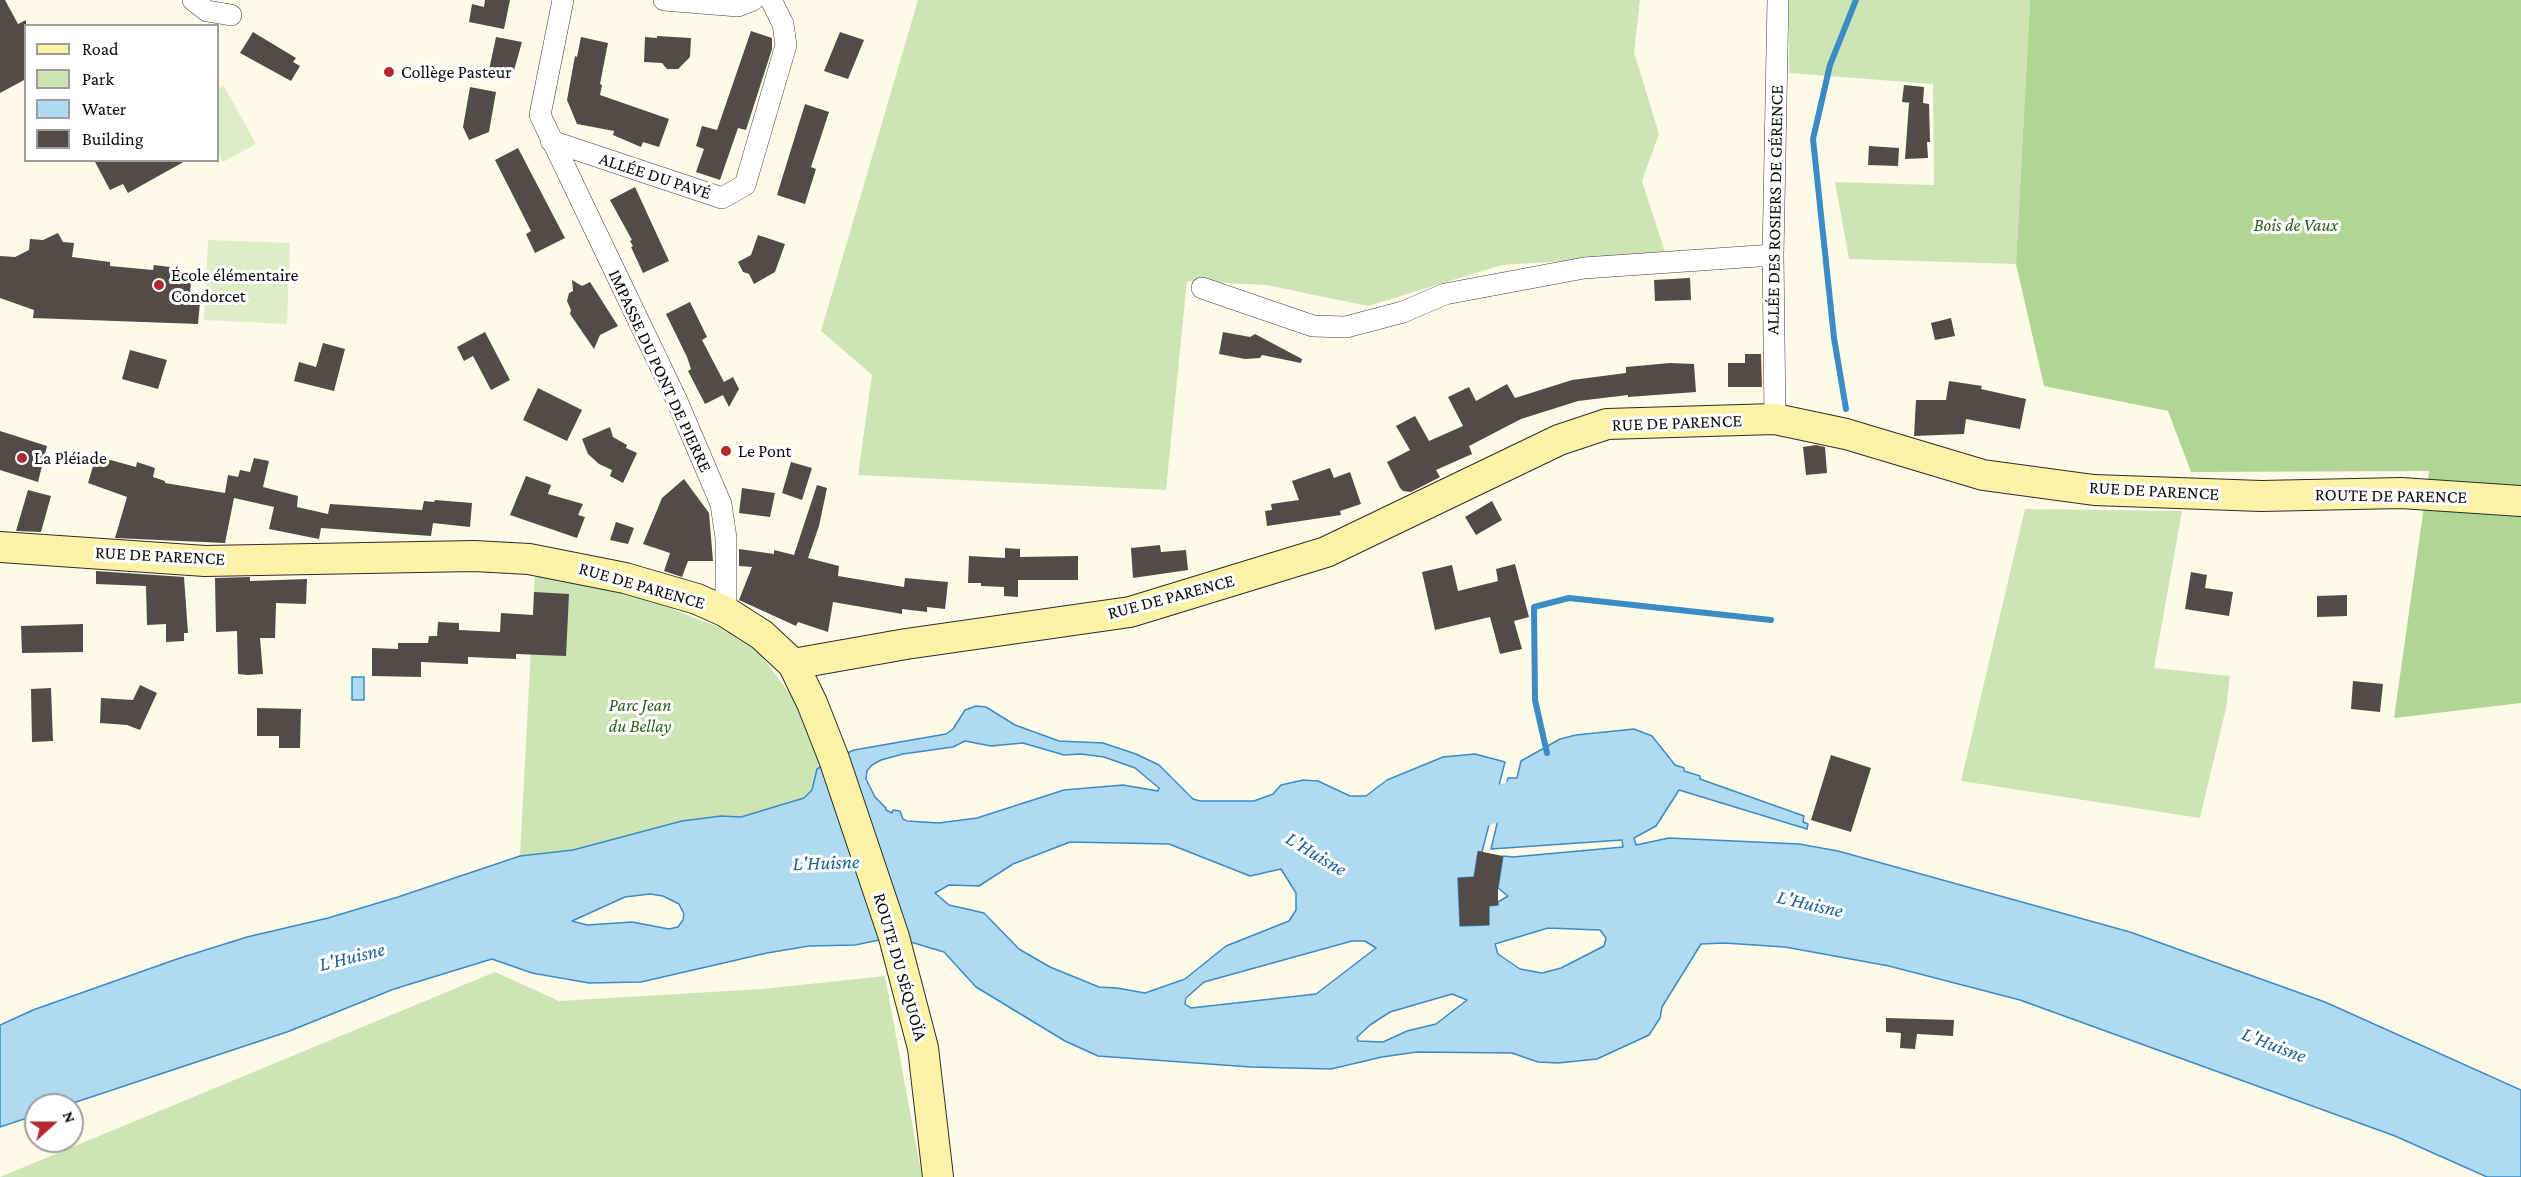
<!DOCTYPE html>
<meta charset="utf-8">
<style>
body{margin:0}
#map{position:relative;width:2521px;height:1177px;overflow:hidden;background:#fefae8;font-family:"Crimson Pro",serif}
canvas{display:block}
.legend{position:absolute;left:24px;top:24px;width:195px;height:138px;box-sizing:border-box;background:#fff;border:2px solid #9d9d9d;margin:0;padding:8px 10px;list-style:none;font-size:18px;color:#0a0a0a}
.legend li{display:flex;align-items:center;gap:12px;height:30px}
.legend b{width:30px;border:2px solid #9d9d9d}
.north{position:absolute;left:24px;top:1093px;width:60px;height:60px;box-sizing:border-box;background:#fff;border:2px solid #9d9d9d;border-radius:50%;rotate:69deg;font-size:16px;font-weight:700;line-height:24px;text-align:center;color:#0a0a0a}
.north::after{content:'';display:block;margin:auto;width:21px;height:27px;background:#b22a2f;clip-path:polygon(50% 0,100% 100%,50% 72%,0 100%)}
</style>
<div id="map">
<canvas width="2521" height="1177"></canvas>
<ul class="legend">
<li><b style="height:8px;background:#fbf2a6"></b>Road</li>
<li><b style="height:16px;background:#cde5b5"></b>Park</li>
<li><b style="height:16px;background:#b0d9f2"></b>Water</li>
<li><b style="height:16px;background:#524b47"></b>Building</li>
</ul>
<div class="north">N</div>
</div>
<script>
const context = document.querySelector('canvas').getContext('2d');
context.lineJoin = 'round';
function fillPath(path, color) { context.fillStyle = color; context.fill(path, 'evenodd'); }
const shape = rows => new Path2D(rows.map(r => 'M' + r).join(''));
function stroke(path, color, width, dash) { context.strokeStyle = color; context.lineWidth = width; context.lineCap = dash ? 'butt' : 'round'; context.setLineDash(dash || []); context.stroke(path); }
function label(font, color, halo, rows, align = 'center') {
  context.font = font + ' "Crimson Pro",serif'; context.lineWidth = 6; context.setLineDash([]); context.textBaseline = 'middle'; context.strokeStyle = halo; context.fillStyle = color; for (const [text, x, y, turn = 0] of rows) {
    context.save(); context.translate(x, y); context.rotate((+turn || 0) * Math.PI / 180); context.textAlign = isNaN(turn) ? turn : align; if (halo) context.strokeText(text, 0, 0); context.fillText(text, 0, 0); context.restore();
  }
}
const green = shape([
 [918,0,1640,0,1634,52,1659,134,1642,181,1666,255,1502,265,1368,306,1266,285,1187,281,1166,490,858,475,872,375,821,331],
 [1789,0,2030,0,2016,264,1849,259,1835,182,1934,185,1933,84,1789,73],
 [2025,509,2182,511,2154,668,2230,676,2226,708,2200,818,1961,781],
 [535,572,621,589,741,636,755,647,795,701,828,762,817,769,812,790,804,798,741,817,721,816,682,821,573,850,520,856],
 [495,972,559,1001,762,989,885,976,922,1177,0,1177]
]);
const forest = shape([
 [2030,0,2521,0,2521,703,2394,718,2429,471,2191,472,2168,411,2044,386,2016,264]
]);
const pitch = shape([
 [224,86,256,144,223,162,218,152,218,89],
 [208,240,290,243,287,324,204,320]
]);
const water = shape([
 [352,677,364,677,364,700,352,700,352,677],
 [976,706,986,707,1015,725,1059,741,1103,743,1136,754,1159,765,1193,799,1200,801,1254,801,1273,794,1281,785,1303,780,1318,781,1350,796,1366,796,1387,780,1443,757,1475,754,1505,762,1482,852,1478,852,1474,877,1458,878,1460,926,1489,925,1489,906,1498,905,1498,902,1508,896,1498,888,1503,856,1513,857,1623,847,1622,840,1491,849,1508,778,1517,778,1521,761,1560,739,1576,735,1634,729,1652,736,1675,765,1684,768,1684,771,1700,776,1700,779,1804,816,1803,822,1808,824,1807,829,1679,790,1656,826,1634,838,1636,845,1669,838,1799,844,1838,851,2130,932,2325,1002,2521,1090,2521,1177,2487,1177,2395,1136,2020,1000,1889,966,1785,947,1724,943,1701,944,1662,1007,1660,1018,1649,1035,1597,1059,1558,1063,1538,1062,1512,1053,1417,1052,1382,1057,1331,1069,1251,1067,1098,1056,1065,1041,976,987,944,952,894,937,855,945,809,946,767,953,641,982,589,983,532,973,492,959,394,989,287,1032,67,1105,36,1105,36,1115,0,1127,0,1025,33,1010,177,959,247,937,328,918,398,897,520,856,573,850,682,821,721,816,741,817,804,798,812,790,817,769,834,759,854,750,946,734,953,729,965,710,976,706],
 [965,741,991,746,1023,743,1064,755,1081,754,1104,757,1135,768,1159,788,1158,791,1123,785,1064,790,977,818,939,823,907,821,903,819,900,811,893,810,892,813,886,810,886,808,875,797,866,779,867,771,872,765,881,760,903,754,953,747,965,741],
 [1070,842,1169,844,1250,876,1281,869,1296,893,1296,910,1289,921,1226,946,1185,979,1145,993,1117,988,1099,987,1050,967,1019,949,984,913,949,905,935,893,949,885,979,886,1013,864,1070,842],
 [650,894,663,896,679,904,684,914,683,920,678,927,669,929,632,922,587,925,572,921,625,897,650,894],
 [1548,928,1600,930,1606,938,1604,946,1561,968,1542,973,1520,969,1498,954,1495,944,1548,928],
 [1352,941,1365,941,1376,948,1316,994,1191,1008,1185,1004,1186,998,1204,982,1352,941],
 [1452,994,1467,1000,1436,1024,1407,1031,1383,1042,1358,1041,1357,1037,1370,1025,1390,1012,1452,994]
]);
const stream = shape([
 [1846,409,1834,338,1813,139,1830,65,1856,0],
 [1547,753,1535,700,1534,607,1569,598,1771,620]
]);
const river = shape([
 [1447,819,1540,791,1549,794]
]);
const building = shape([
 [0,0,5,0,18,24,26,20,26,79,0,93],
 [485,0,510,0,504,29,469,22,472,4,484,7],
 [751,31,772,38,772,49,746,130,738,128,720,180,696,172,704,149,696,146,702,126,717,130],
 [253,32,296,58,293,62,300,66,291,81,240,53],
 [840,32,864,40,848,79,824,71],
 [657,36,691,38,690,57,678,69,667,69,662,63,644,62,645,37,657,38],
 [496,37,522,42,513,74,489,70],
 [581,37,608,43,600,84,602,85,600,95,669,119,659,147,643,142,641,147,613,135,614,131,577,124,567,100,575,56,577,57],
 [1904,85,1924,87,1923,103,1929,104,1930,142,1927,142,1928,158,1905,159,1909,103,1912,103,1902,102],
 [470,87,496,92,489,132,469,140,463,127],
 [805,104,829,112,811,167,816,169,805,204,777,195],
 [1869,146,1899,148,1898,166,1868,165],
 [518,148,565,238,535,253,526,234,531,231,495,160],
 [94,160,187,160,128,193,123,184,110,190],
 [635,187,669,261,643,273,631,247,633,246,630,241,632,240,610,200],
 [58,233,63,242,74,243,72,257,110,262,110,266,153,270,154,265,170,267,170,272,192,274,189,301,200,302,198,324,33,318,34,310,0,298,0,256,15,257,29,250,30,239,43,240],
 [758,235,785,244,775,272,754,284,749,274,743,272,738,262,751,255],
 [1690,278,1691,300,1655,301,1654,280],
 [572,280,582,286,590,282,618,326,600,335,594,349,570,314,571,310,567,301,569,293,573,291],
 [690,302,707,337,702,340,724,382,733,377,739,389,729,407,723,395,705,404,688,371,691,369,687,357,666,314],
 [1951,318,1955,336,1935,340,1931,323],
 [485,332,510,380,491,390,473,356,464,361,457,347],
 [1223,332,1250,337,1255,334,1302,359,1301,363,1262,355,1260,358,1245,359,1219,354],
 [323,343,345,349,334,391,294,381,299,362,316,367],
 [130,350,167,360,158,389,122,379],
 [1745,354,1761,354,1762,387,1728,387,1728,363,1745,363],
 [1670,363,1694,364,1696,392,1628,397,1628,395,1578,401,1521,419,1469,446,1472,454,1436,470,1440,477,1411,492,1403,491,1400,488,1387,462,1410,450,1396,426,1415,416,1429,441,1463,426,1448,397,1469,387,1476,401,1507,384,1515,398,1572,380,1626,373,1626,367],
 [1949,381,1982,386,1981,389,2026,399,2020,429,1966,419,1964,434,1914,436,1916,400,1946,400],
 [538,388,582,410,567,441,523,420],
 [610,427,613,437,627,445,626,448,637,453,623,483,610,476,612,470,599,464,588,454,582,439],
 [0,431,47,446,38,482,0,470],
 [1816,445,1825,447,1827,473,1806,475,1803,447],
 [96,456,136,467,137,462,155,468,153,477,165,481,165,483,225,493,228,475,238,477,240,470,250,472,254,458,269,461,263,487,298,496,297,507,328,514,330,504,422,510,424,501,434,502,435,500,472,503,470,527,433,523,431,536,321,528,319,539,269,529,274,507,234,498,225,543,115,538,127,497,88,483],
 [791,462,812,468,802,500,782,493],
 [1330,468,1334,478,1350,472,1361,504,1340,511,1341,515,1267,526,1265,511,1272,510,1271,504,1299,500,1292,481],
 [526,476,551,485,548,494,583,504,578,515,585,517,577,538,510,515],
 [684,479,709,513,713,561,688,561,682,577,664,571,670,553,643,544,662,498],
 [817,485,827,488,819,526,808,558,839,566,838,576,904,587,905,578,948,582,945,609,927,607,927,612,902,609,902,614,833,602,828,632,798,622,796,626,739,600,752,567,739,566,739,549,774,554,774,550,794,555],
 [742,488,775,493,770,517,739,513],
 [28,490,51,496,41,532,16,531],
 [1492,501,1502,520,1476,535,1465,517],
 [616,522,634,528,628,544,610,540],
 [1160,545,1161,552,1186,550,1188,570,1133,578,1131,548],
 [1005,548,1020,549,1020,557,1078,556,1078,580,1018,580,1018,597,1004,596,1004,587,981,586,981,583,968,583,969,556,1005,558],
 [1515,564,1529,617,1514,621,1522,649,1500,654,1490,617,1435,630,1422,572,1452,565,1458,591,1498,581,1496,569],
 [96,571,184,577,188,633,184,633,184,641,166,642,166,624,147,625,146,586,96,584],
 [2191,572,2207,575,2205,588,2233,592,2229,616,2185,609],
 [250,577,250,581,307,579,306,604,276,603,275,638,260,638,263,674,247,675,238,674,237,631,216,632,215,578],
 [534,592,569,594,566,656,516,654,516,659,468,657,468,664,421,662,421,677,372,676,372,648,398,649,398,643,428,643,429,636,437,636,438,622,459,623,459,630,500,632,501,613,533,615],
 [2347,595,2347,616,2317,617,2317,596],
 [83,624,83,652,22,653,21,626],
 [2353,681,2383,684,2380,712,2351,709],
 [140,685,157,693,140,730,127,725,100,723,101,698,133,700],
 [51,688,53,741,32,742,31,689],
 [257,708,301,709,300,748,279,748,279,736,257,736],
 [1831,755,1871,768,1851,832,1811,820],
 [1478,851,1503,856,1498,888,1498,905,1489,906,1489,925,1460,926,1458,878,1474,877],
 [1886,1018,1954,1020,1953,1036,1917,1034,1915,1049,1900,1048,1901,1033,1886,1032]
]);
const street = shape([
 [193,0,207,11,231,15],
 [563,0,540,115,677,401,721,504,726,538,726,612],
 [664,0,738,6,753,0],
 [551,141,722,198,745,185,786,45,783,24,771,0],
 [1202,288,1313,326,1346,327,1403,312,1445,294,1584,268,1773,255],
 [1775,419,1773,255,1778,0]
]);
const secondary = shape([
 [0,547,205,561,474,556,529,559,625,578,697,599,726,612,762,635,793,664,812,703,834,759,894,937,923,1048,938,1177],
 [793,664,906,644,1130,612,1326,552,1559,440,1607,424,1775,419,1846,434,1983,475,2094,490,2261,496,2401,493,2521,501]
]);
const markers = [
 [389,72,6,"#b22a2f"],
 [159,285,6,"#b22a2f"],
 [726,451,6,"#b22a2f"],
 [22,458,6,"#b22a2f"]
];
const poiNames = [
 ["Collège Pasteur",401,72],
 ["École élémentaire",171,275],
 ["Condorcet",171,296],
 ["Le Pont",738,451],
 ["La Pléiade",34,458]
];
const streetNames = [
 ["ALLÉE DU PAVÉ",655,176,18],
 ["ALLÉE DES ROSIERS DE GÉRENCE",1775,210,-89],
 ["IMPASSE DU PONT DE PIERRE",660,371,65],
 ["RUE DE PARENCE",1677,423,-2],
 ["RUE DE PARENCE",2154,491,3],
 ["ROUTE DE PARENCE",2391,496,1],
 ["RUE DE PARENCE",160,556,3],
 ["RUE DE PARENCE",642,586,16],
 ["RUE DE PARENCE",1171,597,-15],
 ["ROUTE DU SÉQUOÏA",900,967,74]
];
const parkNames = [
 ["Bois de Vaux",2296,225],
 ["Parc Jean",640,705],
 ["du Bellay",640,726]
];
const waterNames = [
 ["L'Huisne",1316,854,31],
 ["L'Huisne",826,863,-2],
 ["L'Huisne",1810,904,13],
 ["L'Huisne",352,957,-14],
 ["L'Huisne",2274,1045,21]
];
fillPath(green, '#cde5b5');
fillPath(forest, '#b1d595');
fillPath(pitch, '#dfedc6');
fillPath(water, '#b0d9f2');
stroke(water, '#3b8cc5', 1.5);
stroke(stream, '#3b8cc5', 6);
stroke(river, '#b0d9f2', 36);
fillPath(building, '#524b47');
stroke(street, '#3d3d3d', 22);
stroke(secondary, '#2c2c2c', 32);
stroke(street, '#fff', 21);
stroke(secondary, '#fbf2a6', 30);
for (const [x, y, r, color] of markers) { const dot = new Path2D(); dot.arc(x, y, r, 0, 2 * Math.PI); context.fillStyle = color; context.fill(dot); stroke(dot, '#fff', 2); }
label('18px', '#0a0a0a', '#fff', poiNames, 'left');
label('18px', '#0a0a0a', '#fff', streetNames);
label('italic 18px', '#2b5d1f', '#fff', parkNames);
label('italic 20px', '#1b5e94', '#fff', waterNames);
</script>
